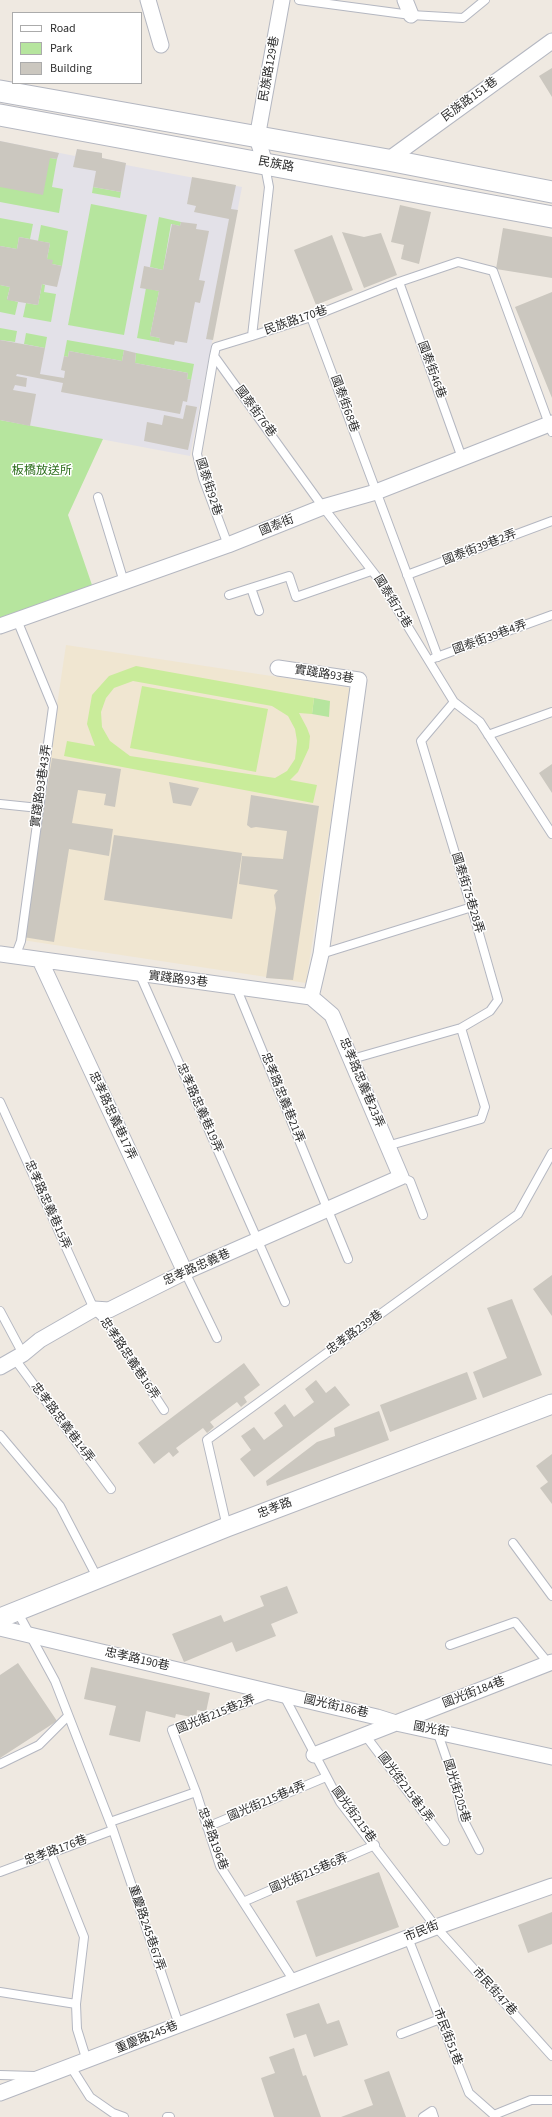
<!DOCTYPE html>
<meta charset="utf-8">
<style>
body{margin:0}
#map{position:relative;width:552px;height:2117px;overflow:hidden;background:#efe9e1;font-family:"Source Sans 3",sans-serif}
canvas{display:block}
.legend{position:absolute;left:12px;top:12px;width:130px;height:72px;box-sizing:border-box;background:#fff;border:1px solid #ababab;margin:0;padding:5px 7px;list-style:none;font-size:12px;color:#2e2e2e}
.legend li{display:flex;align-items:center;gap:8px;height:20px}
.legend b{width:20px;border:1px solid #ababab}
</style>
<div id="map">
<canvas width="552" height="2117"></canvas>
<ul class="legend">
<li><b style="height:5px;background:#fff"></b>Road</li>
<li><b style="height:11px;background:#b6e59e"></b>Park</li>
<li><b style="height:11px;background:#cbc7bf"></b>Building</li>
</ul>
</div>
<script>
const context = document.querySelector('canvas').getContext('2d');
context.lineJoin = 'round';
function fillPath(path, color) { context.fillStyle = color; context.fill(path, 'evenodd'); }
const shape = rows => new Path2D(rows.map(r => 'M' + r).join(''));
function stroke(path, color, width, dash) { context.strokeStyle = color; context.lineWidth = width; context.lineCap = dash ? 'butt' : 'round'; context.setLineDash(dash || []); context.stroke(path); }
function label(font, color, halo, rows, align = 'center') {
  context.font = font + ' "Source Sans 3","Noto Sans TC",sans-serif'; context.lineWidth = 3; context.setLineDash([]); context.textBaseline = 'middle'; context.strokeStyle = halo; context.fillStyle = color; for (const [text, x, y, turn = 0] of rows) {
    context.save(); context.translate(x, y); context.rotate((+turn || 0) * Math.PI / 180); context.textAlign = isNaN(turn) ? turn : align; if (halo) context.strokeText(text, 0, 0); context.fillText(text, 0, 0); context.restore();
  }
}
const industrial = shape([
 [0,141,75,156,77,149,102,153,102,158,126,163,126,165,242,187,190,456,0,420]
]);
const education = shape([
 [66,645,351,688,306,983,22,940]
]);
const green = shape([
 [50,158,57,159,52,187,63,189,59,213,0,202,0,187],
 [93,187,121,192,120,198,92,193],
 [91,204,147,215,124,335,68,325],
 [159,217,181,222,180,226,171,224,163,270,150,267],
 [0,218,33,224,30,239,19,237,17,249,0,246],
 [41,225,68,231,62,266,52,264,47,259,50,243,38,241],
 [42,284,45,285,44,292,56,294,51,322,23,317,26,303,38,305],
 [0,285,10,287,7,299,18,302,15,315,0,312],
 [146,288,159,291,150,336,160,338,159,342,137,338],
 [0,328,17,331,15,342,0,340],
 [26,333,47,337,45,348,24,344],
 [67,340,124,350,122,361,69,351,68,357,64,356],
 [136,353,194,364,191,380,187,379,188,373,135,363],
 [0,420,103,439,68,515,92,585,0,618],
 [314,698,330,701,329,717,312,714]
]);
const pitch = shape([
 [136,666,314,698,312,714,299,713,307,728,310,736,309,748,298,772,290,780,317,785,313,803,64,756,67,741,95,746,87,724,92,695,109,676],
 [133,681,272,706,288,716,295,729,297,741,295,759,287,771,275,778,130,756,110,741,102,727,101,712,106,698,114,688],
 [142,686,268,709,256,772,130,748]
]);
const building = shape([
 [552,68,552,97,539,76],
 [0,141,59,153,57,159,50,158,43,195,0,187],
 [77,149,102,153,102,158,126,163,121,192,93,187,96,171,73,167],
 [192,177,236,185,231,209,238,210,213,340,206,339,229,219,194,212,196,206,187,204],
 [400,205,431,212,419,264,401,259,404,245,391,242],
 [181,222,197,224,196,229,209,231,199,280,205,281,200,303,195,302,187,343,175,341,174,345,159,342,160,338,150,336,159,291,140,288,144,266,163,270,172,224,180,226],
 [503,228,552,237,552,278,496,269],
 [342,232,364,237,381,233,397,275,364,288],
 [332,235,353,290,316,305,294,250],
 [19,237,50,243,47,259,53,260,52,264,62,266,57,287,42,284,38,305,7,300,10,287,0,285,0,246,17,249],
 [552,292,552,398,515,307],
 [0,340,45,348,40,374,64,378,65,371,61,370,64,356,68,357,69,351,122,361,124,350,136,353,135,363,188,373,187,379,191,380,187,402,183,401,180,414,61,392,63,383,17,374,16,376,27,378,26,387,15,385,13,390,36,394,30,426,0,420],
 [186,405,197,407,188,450,144,441,147,422,162,425,164,415,183,419],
 [52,758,121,769,115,807,104,805,106,794,78,790,72,823,113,829,109,856,69,849,54,942,23,937],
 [552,764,552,793,539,773],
 [169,782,199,788,191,806,173,803],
 [251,795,319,806,293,980,266,978,276,908,274,895,278,890,239,884,242,856,283,859,287,831,256,827,251,828,247,825],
 [114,835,242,853,232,919,104,900],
 [552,1275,552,1316,533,1289],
 [512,1299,542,1375,483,1398,473,1372,507,1358,487,1308],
 [244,1363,260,1385,244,1397,247,1402,241,1407,237,1402,210,1422,214,1427,207,1433,203,1428,176,1448,179,1452,173,1457,169,1452,154,1464,138,1443],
 [467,1372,477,1399,390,1432,380,1405],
 [316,1380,326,1393,335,1386,350,1405,254,1477,240,1459,251,1450,241,1436,254,1427,264,1440,283,1426,274,1413,285,1404,294,1417,314,1402,305,1389],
 [379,1411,389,1440,267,1486,266,1481,317,1442,335,1436,334,1428],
 [552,1454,552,1504,540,1488,548,1482,536,1466],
 [287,1586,298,1613,271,1624,276,1636,236,1652,232,1642,184,1662,172,1634,221,1615,224,1622,264,1606,260,1596],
 [18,1663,57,1721,0,1758,0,1675],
 [91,1667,210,1693,206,1712,197,1710,196,1718,176,1714,175,1718,146,1711,140,1742,109,1735,116,1706,84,1699],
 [379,1872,399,1927,316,1957,296,1901],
 [552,1912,552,1944,528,1953,518,1925],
 [319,2003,327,2024,339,2020,348,2045,314,2057,306,2034,294,2038,286,2014],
 [294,2048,303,2076,306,2075,321,2117,274,2117,261,2078,275,2073,269,2057],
 [389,2071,406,2117,341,2117,373,2105,364,2080]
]);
const service = shape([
 [299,0,411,15,463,18,485,0],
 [265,166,269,187,252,336,311,317,399,282,458,262,493,271,552,432],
 [399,282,462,458],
 [311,317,438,657],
 [252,336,216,347,214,356,323,507,380,581,454,702,480,722,552,834],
 [214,356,197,454,203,478,228,545],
 [98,497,124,582],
 [407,575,552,521],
 [229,595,251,588],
 [259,611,251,588,289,576,296,597,371,571],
 [434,658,552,615],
 [488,735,552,712],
 [0,804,39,808],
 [321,954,472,907],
 [15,957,21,941,53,707,17,620],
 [140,975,285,1302],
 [236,987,348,1259],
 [352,1059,461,1028,490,1011,498,1000,474,916,421,741,454,702],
 [0,1102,94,1309,105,1320,164,1410],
 [387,1146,481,1119,485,1107,461,1028],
 [401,1177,410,1181,423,1215],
 [185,1272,217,1338],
 [0,1311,23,1354],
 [14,1358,111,1489],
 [0,1435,60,1506,98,1579],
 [227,1527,207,1440,518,1214,552,1153],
 [513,1543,552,1596],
 [17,1611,55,1681,113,1830,179,2025],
 [450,1645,515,1622,549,1664],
 [283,1694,340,1802,436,1927,552,2056],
 [437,1731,456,1786,463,1819,479,1850],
 [365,1735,445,1841],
 [0,1764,39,1745,67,1717],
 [196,1792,172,1730,270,1694],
 [110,1822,196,1792,220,1866,294,1981],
 [207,1827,326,1777],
 [51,1854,84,1937,76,2004,77,2029,87,2061],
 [0,1872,113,1830],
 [243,1902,375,1845],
 [408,1938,469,2093,494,2115,531,2100,552,2100],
 [0,1992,76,2004],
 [401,2034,440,2019],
 [71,2067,90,2097,113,2113,124,2117],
 [0,2075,35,2076],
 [167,2117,170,2117],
 [423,2117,432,2111,434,2117]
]);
const minor = shape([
 [148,0,161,45],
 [405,0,411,15],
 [388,160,552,41],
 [265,163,257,138,282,0],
 [0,626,228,545,323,507,376,492,552,423],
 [0,954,311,997,321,954,359,680,278,668],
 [40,960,185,1272],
 [0,1367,23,1354,40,1340,94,1309,109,1310,185,1272,401,1177,332,1015,311,997],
 [0,1628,377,1717,396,1723,552,1757],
 [314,1755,552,1662],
 [0,2093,436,1927,552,1886]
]);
const tertiary = shape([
 [0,1618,227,1527,552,1404]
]);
const secondary = shape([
 [0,91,388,160,552,192],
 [0,115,552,217]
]);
const streetNames = [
 ["民族路129巷",270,69,-80],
 ["民族路151巷",470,100,-36],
 ["民族路",276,165,11],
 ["民族路170巷",296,321,-19],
 ["國泰街46巷",431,370,70],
 ["國泰街68巷",344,404,70],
 ["國泰街76巷",255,412,54],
 ["國泰街92巷",208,487,72],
 ["國泰街",277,526,-22],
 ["國泰街39巷2弄",480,548,-21],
 ["國泰街75巷",392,602,58],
 ["國泰街39巷4弄",490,638,-20],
 ["實踐路93巷",324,675,9],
 ["實踐路93巷43弄",42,786,-82],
 ["國泰街75巷28弄",467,893,73],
 ["實踐路93巷",178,980,7],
 ["忠孝路忠義巷23弄",361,1083,67],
 ["忠孝路忠義巷21弄",282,1098,68],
 ["忠孝路忠義巷19弄",199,1108,66],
 ["忠孝路忠義巷17弄",112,1116,65],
 ["忠孝路忠義巷15弄",47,1205,66],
 ["忠孝路忠義巷",197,1268,-24],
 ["忠孝路239巷",355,1333,-36],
 ["忠孝路忠義巷16弄",129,1359,56],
 ["忠孝路忠義巷14弄",62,1423,53],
 ["忠孝路",275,1509,-21],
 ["忠孝路190巷",137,1660,13],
 ["國光街184巷",474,1693,-21],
 ["國光街186巷",336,1707,13],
 ["國光街215巷2弄",216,1715,-22],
 ["國光街",431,1730,11],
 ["國光街215巷1弄",405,1788,53],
 ["國光街205巷",456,1791,73],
 ["國光街215巷4弄",267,1802,-23],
 ["國光街215巷",353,1815,54],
 ["忠孝路196巷",212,1839,70],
 ["忠孝路176巷",56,1851,-20],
 ["國光街215巷6弄",309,1874,-23],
 ["重慶路245巷67弄",146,1928,71],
 ["市民街",422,1932,-22],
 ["市民街47巷",494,1992,48],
 ["市民街51巷",447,2037,69],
 ["重慶路245巷",147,2038,-22]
];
const parkNames = [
 ["板橋放送所",42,471]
];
fillPath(industrial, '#e3e1e8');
fillPath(education, '#f0e6d1');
fillPath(green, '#b6e59e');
fillPath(pitch, '#c9ec9a');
fillPath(building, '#cbc7bf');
stroke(service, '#b4b7c1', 10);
stroke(minor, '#b4b7c1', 17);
stroke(tertiary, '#b4b7c1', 21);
stroke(secondary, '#b4b7c1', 23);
stroke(service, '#fff', 8);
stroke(minor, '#fff', 15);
stroke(tertiary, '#fff', 19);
stroke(secondary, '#fff', 21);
label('12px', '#2e2e2e', '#fff', streetNames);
label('12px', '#2c6e1b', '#fff', parkNames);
</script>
